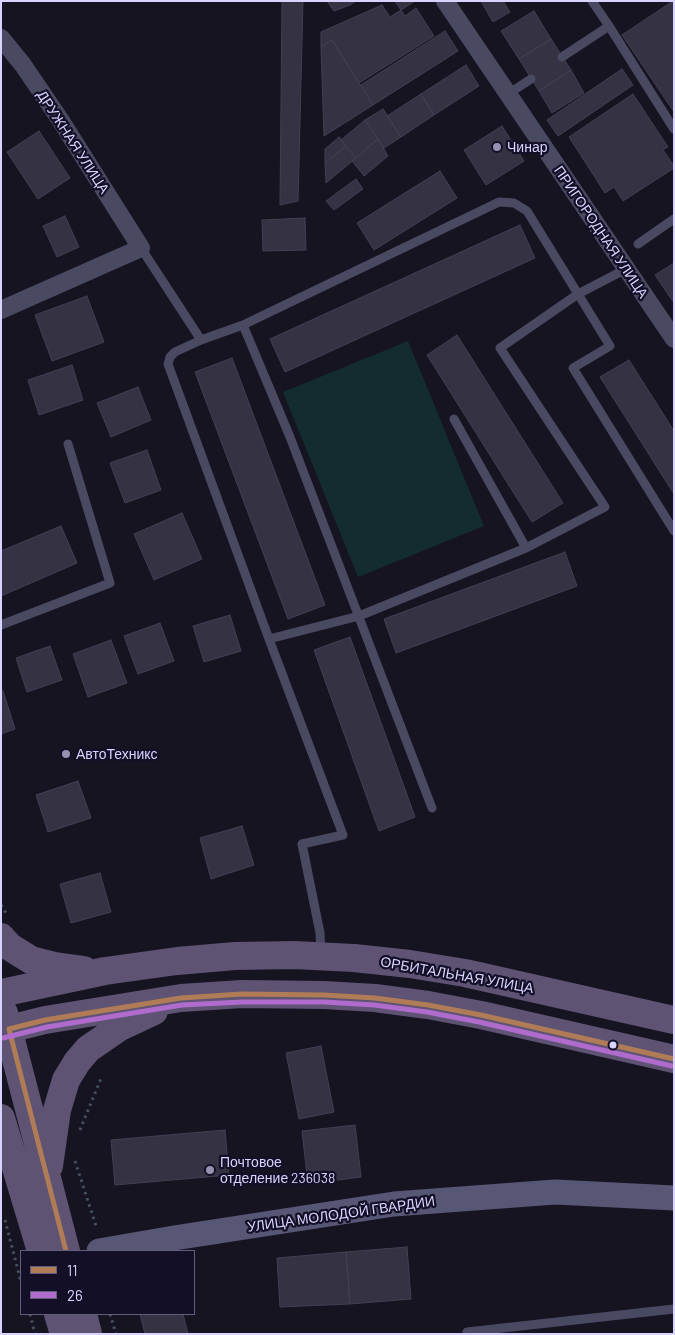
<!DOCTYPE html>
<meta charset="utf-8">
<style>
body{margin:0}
#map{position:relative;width:675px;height:1335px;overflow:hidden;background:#161421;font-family:Barlow,sans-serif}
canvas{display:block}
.frame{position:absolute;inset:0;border:2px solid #d9d4ff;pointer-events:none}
.legend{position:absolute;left:20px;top:1250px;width:175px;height:65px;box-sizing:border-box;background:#130f26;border:1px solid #625e7d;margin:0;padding:6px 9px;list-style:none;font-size:15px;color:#d9d4ff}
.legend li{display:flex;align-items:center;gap:10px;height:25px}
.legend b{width:25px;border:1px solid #625e7d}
</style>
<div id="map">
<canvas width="675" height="1335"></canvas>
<div class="frame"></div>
<ul class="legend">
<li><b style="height:6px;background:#b07c57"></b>11</li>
<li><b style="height:6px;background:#b06ccc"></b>26</li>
</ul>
</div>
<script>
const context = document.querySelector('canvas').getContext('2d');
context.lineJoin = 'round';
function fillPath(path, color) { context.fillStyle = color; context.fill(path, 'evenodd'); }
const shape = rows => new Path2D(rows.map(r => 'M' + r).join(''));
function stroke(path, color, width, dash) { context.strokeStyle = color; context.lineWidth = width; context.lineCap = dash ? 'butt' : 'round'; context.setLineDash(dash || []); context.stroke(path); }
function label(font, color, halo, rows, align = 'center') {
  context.font = font + ' Barlow,sans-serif'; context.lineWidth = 4.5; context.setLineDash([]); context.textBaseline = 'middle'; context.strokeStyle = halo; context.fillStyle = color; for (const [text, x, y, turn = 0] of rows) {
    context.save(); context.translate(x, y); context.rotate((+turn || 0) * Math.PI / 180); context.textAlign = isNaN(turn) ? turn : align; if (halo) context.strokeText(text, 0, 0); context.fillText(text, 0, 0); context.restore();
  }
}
const green = shape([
 [408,341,484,526,358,577,283,392]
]);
const building = shape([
 [282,1,303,1,298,201,280,205,282,1],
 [327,1,356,1,350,5,334,11,327,1],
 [395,1,415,1,401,10,395,1],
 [481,1,503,1,510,12,493,22,481,1],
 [673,1,674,1,674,112,622,35,673,1],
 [382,5,390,17,401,10,405,16,416,8,434,36,359,83,332,40,321,47,321,32,382,5],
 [534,11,551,39,519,59,501,31,534,11],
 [445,31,458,51,373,105,361,85,445,31],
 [551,39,571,70,539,91,519,59,551,39],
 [332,40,373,105,324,136,321,47,332,40],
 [466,65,479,86,434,115,421,94,466,65],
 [622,69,633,85,558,136,547,120,622,69],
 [571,70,584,93,552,113,539,91,571,70],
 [421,94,434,115,401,137,387,116,421,94],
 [633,94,668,147,663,150,674,166,674,168,623,201,614,187,605,193,569,137,633,94],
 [383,109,401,137,384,148,365,120,383,109],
 [365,120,378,139,356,158,341,140,365,120],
 [502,126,524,161,486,185,464,150,502,126],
 [39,131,70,178,38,199,7,152,39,131],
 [339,137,346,146,325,163,325,149,339,137],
 [378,139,388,156,364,176,352,161,378,139],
 [346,146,356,158,326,183,325,163,346,146],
 [440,171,457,198,374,250,357,223,440,171],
 [356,179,363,189,334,210,326,201,356,179],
 [65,216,79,247,57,257,43,226,65,216],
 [305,218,306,250,263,251,262,220,305,218],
 [520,225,535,258,285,372,270,339,520,225],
 [674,263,674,303,655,275,674,263],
 [87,296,104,342,52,361,35,315,87,296],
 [457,335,563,503,532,522,427,355,457,335],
 [232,358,325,605,288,619,195,372,232,358],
 [629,360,674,431,674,494,600,377,629,360],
 [72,365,83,400,39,415,28,380,72,365],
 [138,387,151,420,111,437,97,403,138,387],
 [147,450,161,490,125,503,110,463,147,450],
 [182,513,202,559,154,580,134,534,182,513],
 [61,526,77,563,1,596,1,551,61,526],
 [565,552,577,586,396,653,384,619,565,552],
 [230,615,241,651,204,662,193,626,230,615],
 [160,623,174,661,138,674,124,636,160,623],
 [350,637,415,817,379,831,314,650,350,637],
 [111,640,127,683,88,697,73,654,111,640],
 [50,646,62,680,27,692,16,658,50,646],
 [3,691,15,729,1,734,1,692,3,691],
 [78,781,91,818,48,832,36,795,78,781],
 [242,826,254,865,211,879,200,838,242,826],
 [100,873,111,912,71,923,60,884,100,873],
 [321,1046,334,1112,299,1119,286,1053,321,1046],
 [355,1125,361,1177,308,1184,302,1131,355,1125],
 [225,1130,229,1175,115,1185,111,1140,225,1130],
 [407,1247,411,1299,350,1304,346,1252,407,1247],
 [346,1252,350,1304,280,1307,277,1258,346,1252],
 [140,1314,183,1314,188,1334,145,1334,140,1314]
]);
const path = shape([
 [1,905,6,913],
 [80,1130,102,1076],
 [75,1161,97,1229],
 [5,1220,21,1282],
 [30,1314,35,1334],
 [110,1314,116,1334]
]);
const lane = shape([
 [609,26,674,129],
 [562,57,609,26,592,1],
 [508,94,531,79],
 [638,244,674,219],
 [141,248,201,340,175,352,170,357,168,364,269,639,343,835,302,844,320,933,321,953],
 [201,340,243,325],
 [454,419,526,548,605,507,500,348,578,294,626,269],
 [1,625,110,583,68,444],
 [269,639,359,616,526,548],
 [432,808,290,437,243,325,499,202,514,203,527,211,610,346,573,368,674,531],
 [467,1332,674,1309]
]);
const street = shape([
 [445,1,674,339],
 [1,38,23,65,61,121,141,248,1,310]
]);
const secondary = shape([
 [99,1251,174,1238,394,1204,555,1192,674,1198]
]);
const primary = shape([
 [1,937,10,947,31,960,55,966,84,970],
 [1,993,105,971,177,961,235,956,294,955,354,958,410,964,465,973,674,1020],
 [4,1013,66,1251],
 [9,1029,45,1020,181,998,242,994,324,995,375,998,428,1005,481,1015,674,1059],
 [1,1118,41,1251],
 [49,1166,57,1110,66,1080,77,1062,88,1049,120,1027,154,1011],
 [58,1314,64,1334],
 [83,1314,88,1334]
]);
const bus1 = shape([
 [66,1251,9,1029,45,1020,181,998,242,994,324,995,375,998,428,1005,481,1015,674,1059]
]);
const bus2 = shape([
 [3,1038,47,1027,182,1005,242,1002,324,1002,374,1005,427,1012,479,1022,672,1066]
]);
const markers = [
 [497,147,5,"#9591b1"],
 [66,754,5,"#9591b1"],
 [613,1045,4.5,"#d9d4ff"],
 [210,1170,5,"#9591b1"]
];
const streetNames = [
 ["ДРУЖНАЯ УЛИЦА",73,142,57],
 ["ПРИГОРОДНАЯ УЛИЦА",601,232,56],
 ["ОРБИТАЛЬНАЯ УЛИЦА",457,975,10],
 ["УЛИЦА МОЛОДОЙ ГВАРДИИ",341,1214,-8]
];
const poiNames = [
 ["Чинар",507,147],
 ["АвтоТехникс",76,754],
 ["Почтовое",220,1162],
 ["отделение 236038",220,1178]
];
fillPath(green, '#132c2d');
fillPath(building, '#343243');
stroke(building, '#433f54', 1);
stroke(path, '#44505f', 3, [2.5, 4]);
stroke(lane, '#4a4962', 9);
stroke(street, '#4a4962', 18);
stroke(secondary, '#575674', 25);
stroke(primary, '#5e5373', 28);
stroke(bus1, '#b07c57', 5);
stroke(bus2, '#b06ccc', 5);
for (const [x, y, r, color] of markers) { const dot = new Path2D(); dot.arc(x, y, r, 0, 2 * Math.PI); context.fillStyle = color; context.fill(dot); stroke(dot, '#130f26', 2); }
label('14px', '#d9d4ff', '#130f26', streetNames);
label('14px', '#d9d4ff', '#130f26', poiNames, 'left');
</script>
